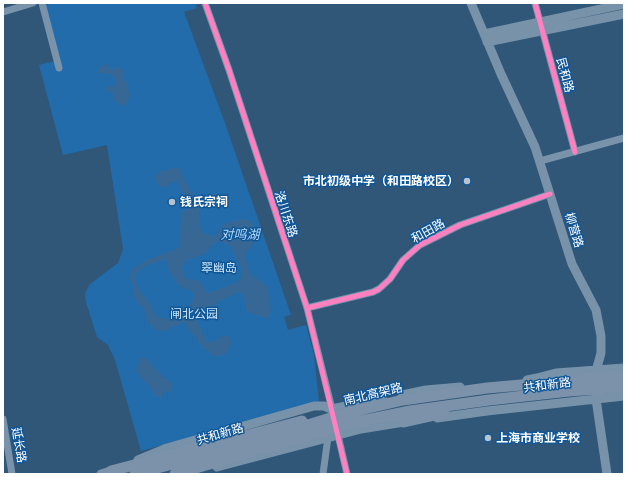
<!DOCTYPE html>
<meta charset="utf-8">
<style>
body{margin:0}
#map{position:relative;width:627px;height:477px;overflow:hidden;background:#305678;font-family:Barlow,sans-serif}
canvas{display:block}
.frame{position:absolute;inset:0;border:4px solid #fff;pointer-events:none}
</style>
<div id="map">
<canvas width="627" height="477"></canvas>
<div class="frame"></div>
</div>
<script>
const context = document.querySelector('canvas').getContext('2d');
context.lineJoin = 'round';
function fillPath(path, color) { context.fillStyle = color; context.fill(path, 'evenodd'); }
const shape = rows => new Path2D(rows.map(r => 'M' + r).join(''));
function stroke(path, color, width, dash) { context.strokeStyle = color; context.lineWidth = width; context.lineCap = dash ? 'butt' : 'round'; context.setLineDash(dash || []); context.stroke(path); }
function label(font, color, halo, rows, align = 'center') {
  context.font = font + ' Barlow,"Noto Sans SC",sans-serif'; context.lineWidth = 3; context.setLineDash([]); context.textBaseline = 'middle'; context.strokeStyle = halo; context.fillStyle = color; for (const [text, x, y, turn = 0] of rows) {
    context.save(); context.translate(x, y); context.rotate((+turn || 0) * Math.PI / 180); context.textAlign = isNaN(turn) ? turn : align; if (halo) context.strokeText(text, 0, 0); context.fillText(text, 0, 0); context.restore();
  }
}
const green = shape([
 [53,3,195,3,197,8,184,12,225,123,291,315,284,317,288,330,306,325,314,355,319,402,141,451,115,360,108,345,97,337,86,302,85,293,90,284,118,263,123,249,107,145,63,155,39,65,55,61,41,6]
]);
const water = shape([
 [105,64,108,65,109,69,114,69,120,67,123,71,124,79,128,85,128,89,130,93,128,100,126,105,124,106,115,101,114,98,114,94,110,91,108,92,106,91,107,86,112,87,115,86,116,80,114,76,105,73,98,74,99,69],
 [177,167,181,170,183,178,197,202,199,209,199,223,203,232,211,236,215,236,218,234,224,224,226,223,243,219,251,221,255,229,255,239,251,248,246,251,245,257,250,274,267,286,271,309,270,316,267,318,248,312,246,309,244,295,239,291,229,297,219,301,210,310,203,308,197,309,195,312,195,318,207,341,214,342,225,335,230,337,231,343,229,348,227,352,221,356,214,356,209,352,201,345,184,322,164,331,158,331,148,323,144,307,137,302,134,296,133,285,130,279,131,273,133,269,147,260,177,249,180,246,181,215,183,211,190,209,190,204,186,199,177,180,165,187,161,187,157,183,155,179,156,176,160,172],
 [218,241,229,245,231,247,241,267,242,277,236,283,209,293,206,292,200,281,185,278,182,268,186,260,204,254,213,244],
 [164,259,168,262,168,269,178,284,183,288,191,290,194,293,194,298,183,314,177,317,164,319,156,316,149,302,138,288,135,277,136,274,142,268],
 [141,357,147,359,166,380,172,382,171,392,165,391,161,398,155,395,151,388,136,371]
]);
const minor = shape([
 [42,3,59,68],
 [205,3,229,70,307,308,333,413],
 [535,3,575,152],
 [3,12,33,3],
 [540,161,624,138],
 [307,308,373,292,379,289,390,279,403,260,420,245,460,225,550,194],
 [3,419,12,474],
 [337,431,347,474],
 [323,474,328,437]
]);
const major = shape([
 [471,3,501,74,535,147,572,264,596,310,601,336,601,353,596,371,596,399,607,474],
 [484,34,624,4],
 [487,42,624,14],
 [527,380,537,378,556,373,624,368],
 [402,395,426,390,460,387],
 [437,418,487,411,624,396],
 [138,460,167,448,314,406,324,406,331,409,383,399],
 [217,467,361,429,410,421],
 [101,474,117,469]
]);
const highway = shape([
 [404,422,444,413],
 [111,471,302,421]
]);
const highwayBridge = shape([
 [135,474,239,446,347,413,403,400,487,388,624,376],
 [175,474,347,424,410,411,489,400,569,391,624,387]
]);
const cycleway = shape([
 [205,3,229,70,307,308,347,474],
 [535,3,575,152],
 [307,308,373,292,379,289,390,279,403,260,420,245,460,225,550,194]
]);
const markers = [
 [467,181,4,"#b7c4d0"],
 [172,202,4,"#b7c4d0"],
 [488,438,4,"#b7c4d0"]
];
const streetNames = [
 ["民和路",565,75,75],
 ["洛川东路",286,214,72],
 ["柳营路",574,230,73],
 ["和田路",428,231,-29],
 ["共和新路",547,385,-7],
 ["南北高架路",373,394,-13],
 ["共和新路",220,434,-16],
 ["延长路",19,445,80]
];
const poiNames = [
 ["市北初级中学（和田路校区）",459,181,"right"],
 ["钱氏宗祠",180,202],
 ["上海市商业学校",496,438]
];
const parkNames = [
 ["翠幽岛",219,268],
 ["闸北公园",194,314]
];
const waterNames = [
 ["对鸣湖",240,235]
];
fillPath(green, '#226cac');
fillPath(water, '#376895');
stroke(minor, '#7993ab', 7);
stroke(major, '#7792a9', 9);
stroke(highway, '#7b92aa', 11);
stroke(highwayBridge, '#7b92aa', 11);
stroke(cycleway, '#ff80c0', 5);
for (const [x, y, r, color] of markers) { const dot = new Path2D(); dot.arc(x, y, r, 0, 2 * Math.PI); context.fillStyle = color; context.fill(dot); stroke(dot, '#115797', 1.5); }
label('12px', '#fff', '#115797', streetNames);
label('bold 12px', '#fff', '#115797', poiNames, 'left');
label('12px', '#c9e6fe', '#115797', parkNames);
label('italic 13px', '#add7fa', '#115797', waterNames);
</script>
